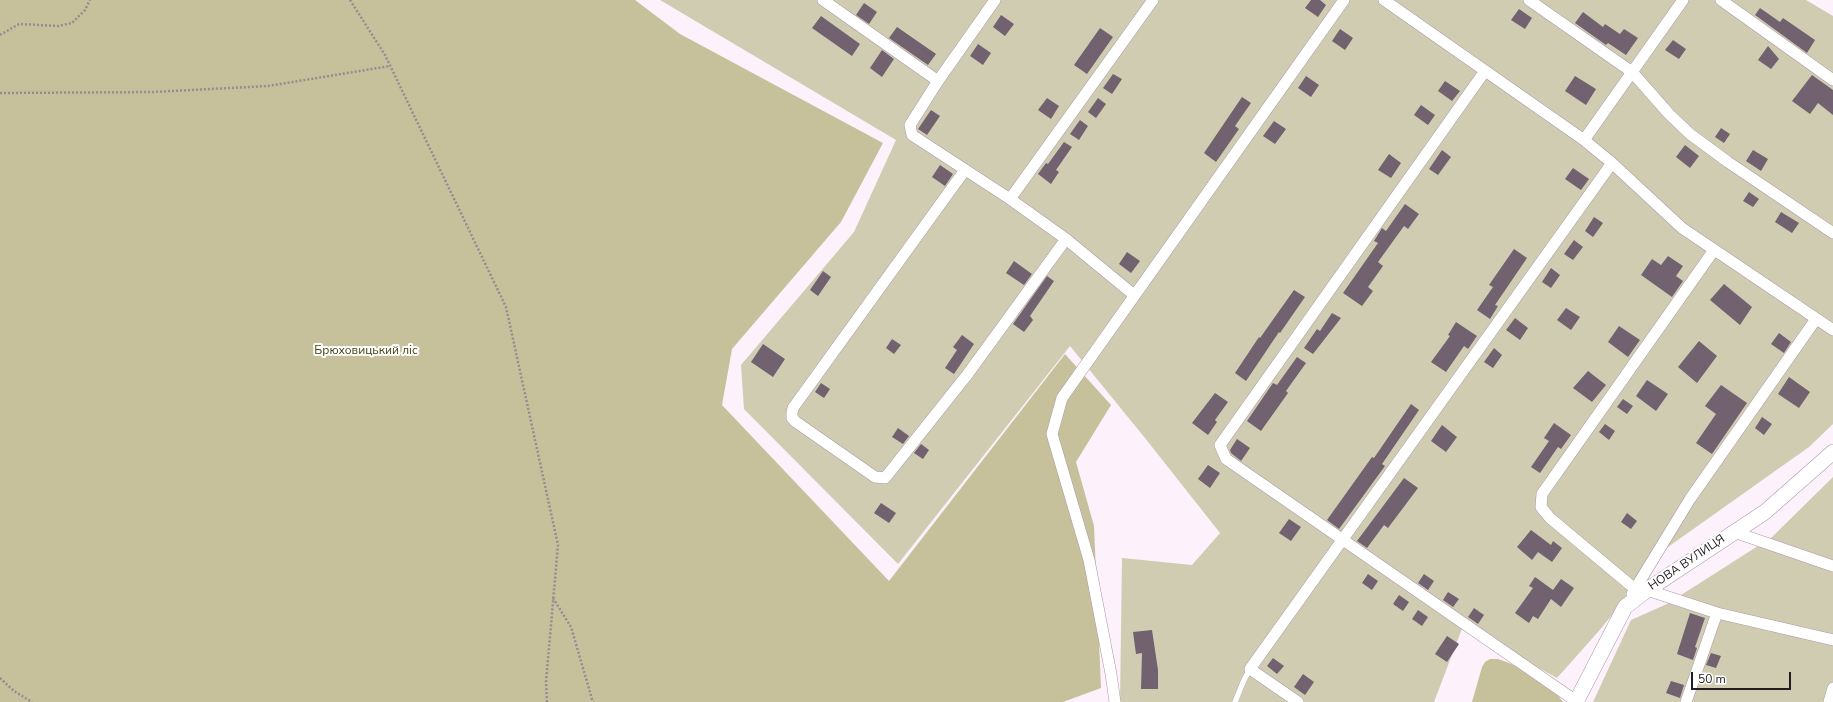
<!DOCTYPE html>
<meta charset="utf-8">
<style>
body{margin:0}
#map{position:relative;width:1833px;height:702px;overflow:hidden;background:#fdf1fb;font-family:"Nunito Sans",sans-serif}
canvas{display:block}
.scale{position:absolute;left:1691px;top:672px;width:100px;height:18px;box-sizing:border-box;border:2px solid #221b21;border-top:0;padding-left:5px;font-size:12px;line-height:14px;white-space:nowrap;color:#221b21;-webkit-text-stroke:3px #fff;paint-order:stroke}
</style>
<div id="map">
<canvas width="1833" height="702"></canvas>
<div class="scale">50 m</div>
</div>
<script>
const context = document.querySelector('canvas').getContext('2d');
context.lineJoin = 'round';
function fillPath(path, color) { context.fillStyle = color; context.fill(path, 'evenodd'); }
const shape = rows => new Path2D(rows.map(r => 'M' + r).join(''));
function stroke(path, color, width, dash) { context.strokeStyle = color; context.lineWidth = width; context.lineCap = dash ? 'butt' : 'round'; context.setLineDash(dash || []); context.stroke(path); }
function label(font, color, halo, rows, align = 'center') {
  context.font = font + ' "Nunito Sans",sans-serif'; context.lineWidth = 4; context.setLineDash([]); context.textBaseline = 'middle'; context.strokeStyle = halo; context.fillStyle = color; for (const [text, x, y, turn = 0] of rows) {
    context.save(); context.translate(x, y); context.rotate((+turn || 0) * Math.PI / 180); context.textAlign = isNaN(turn) ? turn : align; if (halo) context.strokeText(text, 0, 0); context.fillText(text, 0, 0); context.restore();
  }
}
const green = shape([
 [660,0,1806,0,1833,16,1833,424,1809,447,1668,547,1598,632,1557,678,1463,626,1434,702,1120,702,1122,558,1192,565,1220,533,1145,438,1070,346,898,564,744,409,741,365,854,232,896,140],
 [1833,477,1833,702,1593,702,1631,620,1667,604,1772,537]
]);
const forest = shape([
 [0,0,635,0,680,34,883,143,841,222,732,349,722,405,889,581,1065,354,1111,405,1076,462,1094,526,1101,688,1063,702,0,702],
 [1490,659,1498,659,1509,663,1526,671,1554,690,1563,702,1472,702,1482,667,1485,662]
]);
const building = shape([
 [1311,0,1320,0,1326,5,1318,17,1305,8],
 [864,3,877,12,869,24,856,15],
 [1760,8,1780,22,1783,18,1815,40,1807,53,1755,15],
 [1519,9,1532,18,1525,29,1511,20],
 [1583,12,1603,27,1605,24,1620,34,1624,29,1638,38,1626,55,1608,43,1606,45,1575,23],
 [1001,15,1014,24,1005,36,993,27],
 [821,16,860,44,852,56,812,28],
 [897,27,936,54,928,65,889,38],
 [1100,28,1113,37,1087,74,1074,65],
 [1340,29,1353,38,1345,50,1332,41],
 [1673,40,1686,49,1679,59,1665,50],
 [978,44,991,53,983,65,970,56],
 [1768,46,1779,59,1771,69,1758,60],
 [882,50,894,59,882,77,870,68],
 [1113,74,1122,79,1112,94,1103,88],
 [1812,75,1833,90,1833,115,1818,103,1810,114,1792,101],
 [1306,76,1319,85,1311,97,1298,88],
 [1575,76,1596,89,1586,105,1565,91],
 [1445,81,1460,91,1452,101,1438,91],
 [1242,97,1251,103,1235,126,1239,129,1216,162,1204,153],
 [1047,98,1059,106,1051,119,1038,110],
 [1098,98,1106,104,1096,118,1088,112],
 [1421,105,1435,115,1428,125,1414,115],
 [931,110,940,116,927,135,918,129],
 [1080,120,1088,126,1079,140,1070,134],
 [1274,121,1286,129,1275,144,1263,136],
 [1721,128,1730,134,1724,143,1715,137],
 [1064,142,1072,147,1056,170,1059,172,1051,184,1038,174,1046,163,1048,164],
 [1685,145,1699,156,1690,168,1676,157],
 [1442,150,1451,157,1438,175,1429,169],
 [1753,150,1768,159,1761,171,1746,161],
 [1389,154,1401,163,1391,178,1378,170],
 [940,165,953,174,945,186,932,177],
 [1573,168,1589,179,1581,190,1565,179],
 [1749,192,1759,199,1753,207,1743,201],
 [1405,204,1419,214,1408,229,1404,226,1378,262,1383,266,1368,287,1373,291,1362,306,1343,293,1378,243,1374,241,1382,228,1386,231],
 [1781,212,1799,223,1792,233,1775,222],
 [1594,217,1603,223,1593,237,1585,231],
 [1574,240,1583,247,1573,260,1564,254],
 [1514,249,1527,258,1495,305,1498,306,1490,319,1477,310,1493,287,1489,285],
 [1127,252,1140,261,1131,273,1119,264],
 [1668,256,1683,266,1676,276,1683,281,1672,297,1641,275,1652,259,1661,265],
 [1014,261,1032,274,1024,285,1006,273],
 [1551,268,1560,275,1551,288,1542,282],
 [823,271,831,277,818,296,810,290],
 [1047,276,1054,281,1030,316,1033,320,1024,332,1013,324],
 [1724,284,1752,307,1740,325,1710,300],
 [1294,290,1305,297,1280,333,1279,332,1246,381,1235,373,1259,337,1260,338],
 [1566,308,1580,317,1571,330,1557,320],
 [1332,313,1341,318,1313,354,1304,348,1317,329,1320,331],
 [1515,318,1528,328,1520,340,1506,330],
 [1456,322,1477,336,1468,349,1464,346,1446,372,1431,362,1450,336,1448,335],
 [1619,326,1640,340,1628,357,1608,342],
 [1779,333,1791,342,1784,353,1771,344],
 [962,335,974,344,954,374,945,368,957,350,953,347],
 [892,339,901,345,894,354,886,348],
 [1699,341,1717,356,1697,383,1678,367],
 [763,344,785,359,773,377,751,362],
 [1494,348,1502,355,1493,368,1484,362],
 [1297,357,1306,363,1286,391,1288,393,1261,431,1247,421,1273,383,1277,385],
 [1588,371,1606,385,1592,402,1573,388],
 [1789,377,1810,392,1799,408,1778,394],
 [1647,380,1668,394,1656,411,1636,396],
 [821,383,830,389,824,398,815,392],
 [1721,385,1747,403,1712,454,1696,443,1716,414,1705,406],
 [1215,393,1228,402,1215,420,1217,422,1208,435,1192,423],
 [1623,399,1633,406,1627,414,1617,407],
 [1411,404,1419,410,1382,464,1385,466,1339,529,1327,520,1372,457,1374,458],
 [1762,417,1772,424,1764,435,1755,428],
 [1554,423,1571,435,1561,449,1558,447,1540,473,1531,467,1549,441,1544,438],
 [1605,424,1615,431,1609,440,1599,432],
 [1442,425,1457,437,1446,452,1431,441],
 [898,428,909,436,903,444,892,437],
 [1237,439,1250,448,1241,461,1231,453,1230,450],
 [921,444,929,450,923,459,914,453],
 [1208,465,1220,473,1210,488,1198,479],
 [1404,478,1418,488,1388,528,1384,525,1367,548,1357,541],
 [881,503,896,513,889,523,874,513],
 [1627,513,1637,521,1631,529,1621,522],
 [1289,519,1301,527,1291,541,1279,533],
 [1531,530,1551,545,1553,541,1562,548,1552,562,1538,552,1532,560,1517,547],
 [1368,574,1378,581,1372,590,1362,583],
 [1424,574,1434,581,1428,590,1418,583],
 [1535,577,1553,590,1561,579,1574,588,1561,607,1551,599,1538,619,1533,616,1529,623,1515,613,1533,588,1529,586],
 [1448,592,1459,599,1453,607,1443,600],
 [1399,595,1409,602,1403,611,1393,604],
 [1474,608,1484,615,1478,624,1468,617],
 [1418,610,1428,617,1422,626,1412,619],
 [1690,613,1705,618,1695,647,1697,648,1693,660,1677,654],
 [1152,630,1158,670,1158,689,1141,689,1142,653,1136,654,1133,632],
 [1447,636,1459,644,1447,662,1435,654],
 [1711,653,1721,656,1716,668,1706,665],
 [1273,658,1284,666,1277,674,1267,666],
 [1303,674,1314,682,1305,695,1294,687],
 [1671,681,1684,685,1680,698,1666,693]
]);
const path = shape([
 [350,0,385,55,506,307,558,545,546,682,547,702],
 [0,35,19,24,58,26,72,23,85,10,90,0],
 [0,93,153,92,268,86,390,66],
 [553,598,571,627,592,699,594,702],
 [0,678,14,691,32,702]
]);
const lane = shape([
 [1235,702,1244,680,1250,669]
]);
const street = shape([
 [823,0,938,81],
 [995,0,938,81,910,125,912,135,1010,199],
 [1384,0,1584,140,1612,163,1682,228,1833,330],
 [1529,0,1632,72,1669,114,1690,134,1728,162,1833,233],
 [1721,0,1833,80],
 [1485,71,1220,445,1226,459,1576,701],
 [1584,140,1683,0],
 [965,170,793,408,792,413,792,418,796,422,875,477,885,478,967,375,1066,239],
 [1714,250,1542,494,1541,507,1550,518,1635,589,1647,590,1717,613,1833,640],
 [1134,295,1066,239,1010,199,1153,0],
 [1734,532,1833,566],
 [1632,594,1690,499,1816,319],
 [1115,702,1111,674,1089,560,1052,434,1062,398,1344,0],
 [1298,702,1250,669,1612,163],
 [1686,702,1717,613],
 [1829,702,1833,688]
]);
const secondary = shape([
 [1576,702,1625,607,1647,590,1765,512,1833,452]
]);
const parkNames = [
 ["Брюховицький ліс",366,351]
];
const streetNames = [
 ["НОВА ВУЛИЦЯ",1687,563,-34]
];
fillPath(green, '#cfccb2');
fillPath(forest, '#c6c19b');
fillPath(building, '#72616f');
stroke(lane, '#ab99a8', 6);
stroke(street, '#ab99a8', 12);
stroke(secondary, '#ab99a8', 16);
stroke(path, '#958b93', 2.5, [2, 2]);
stroke(lane, '#fff', 5.5);
stroke(street, '#fff', 11);
stroke(secondary, '#fff', 15);
label('12px', '#484112', '#fff', parkNames);
label('12px', '#221b21', '#fff', streetNames);
</script>
